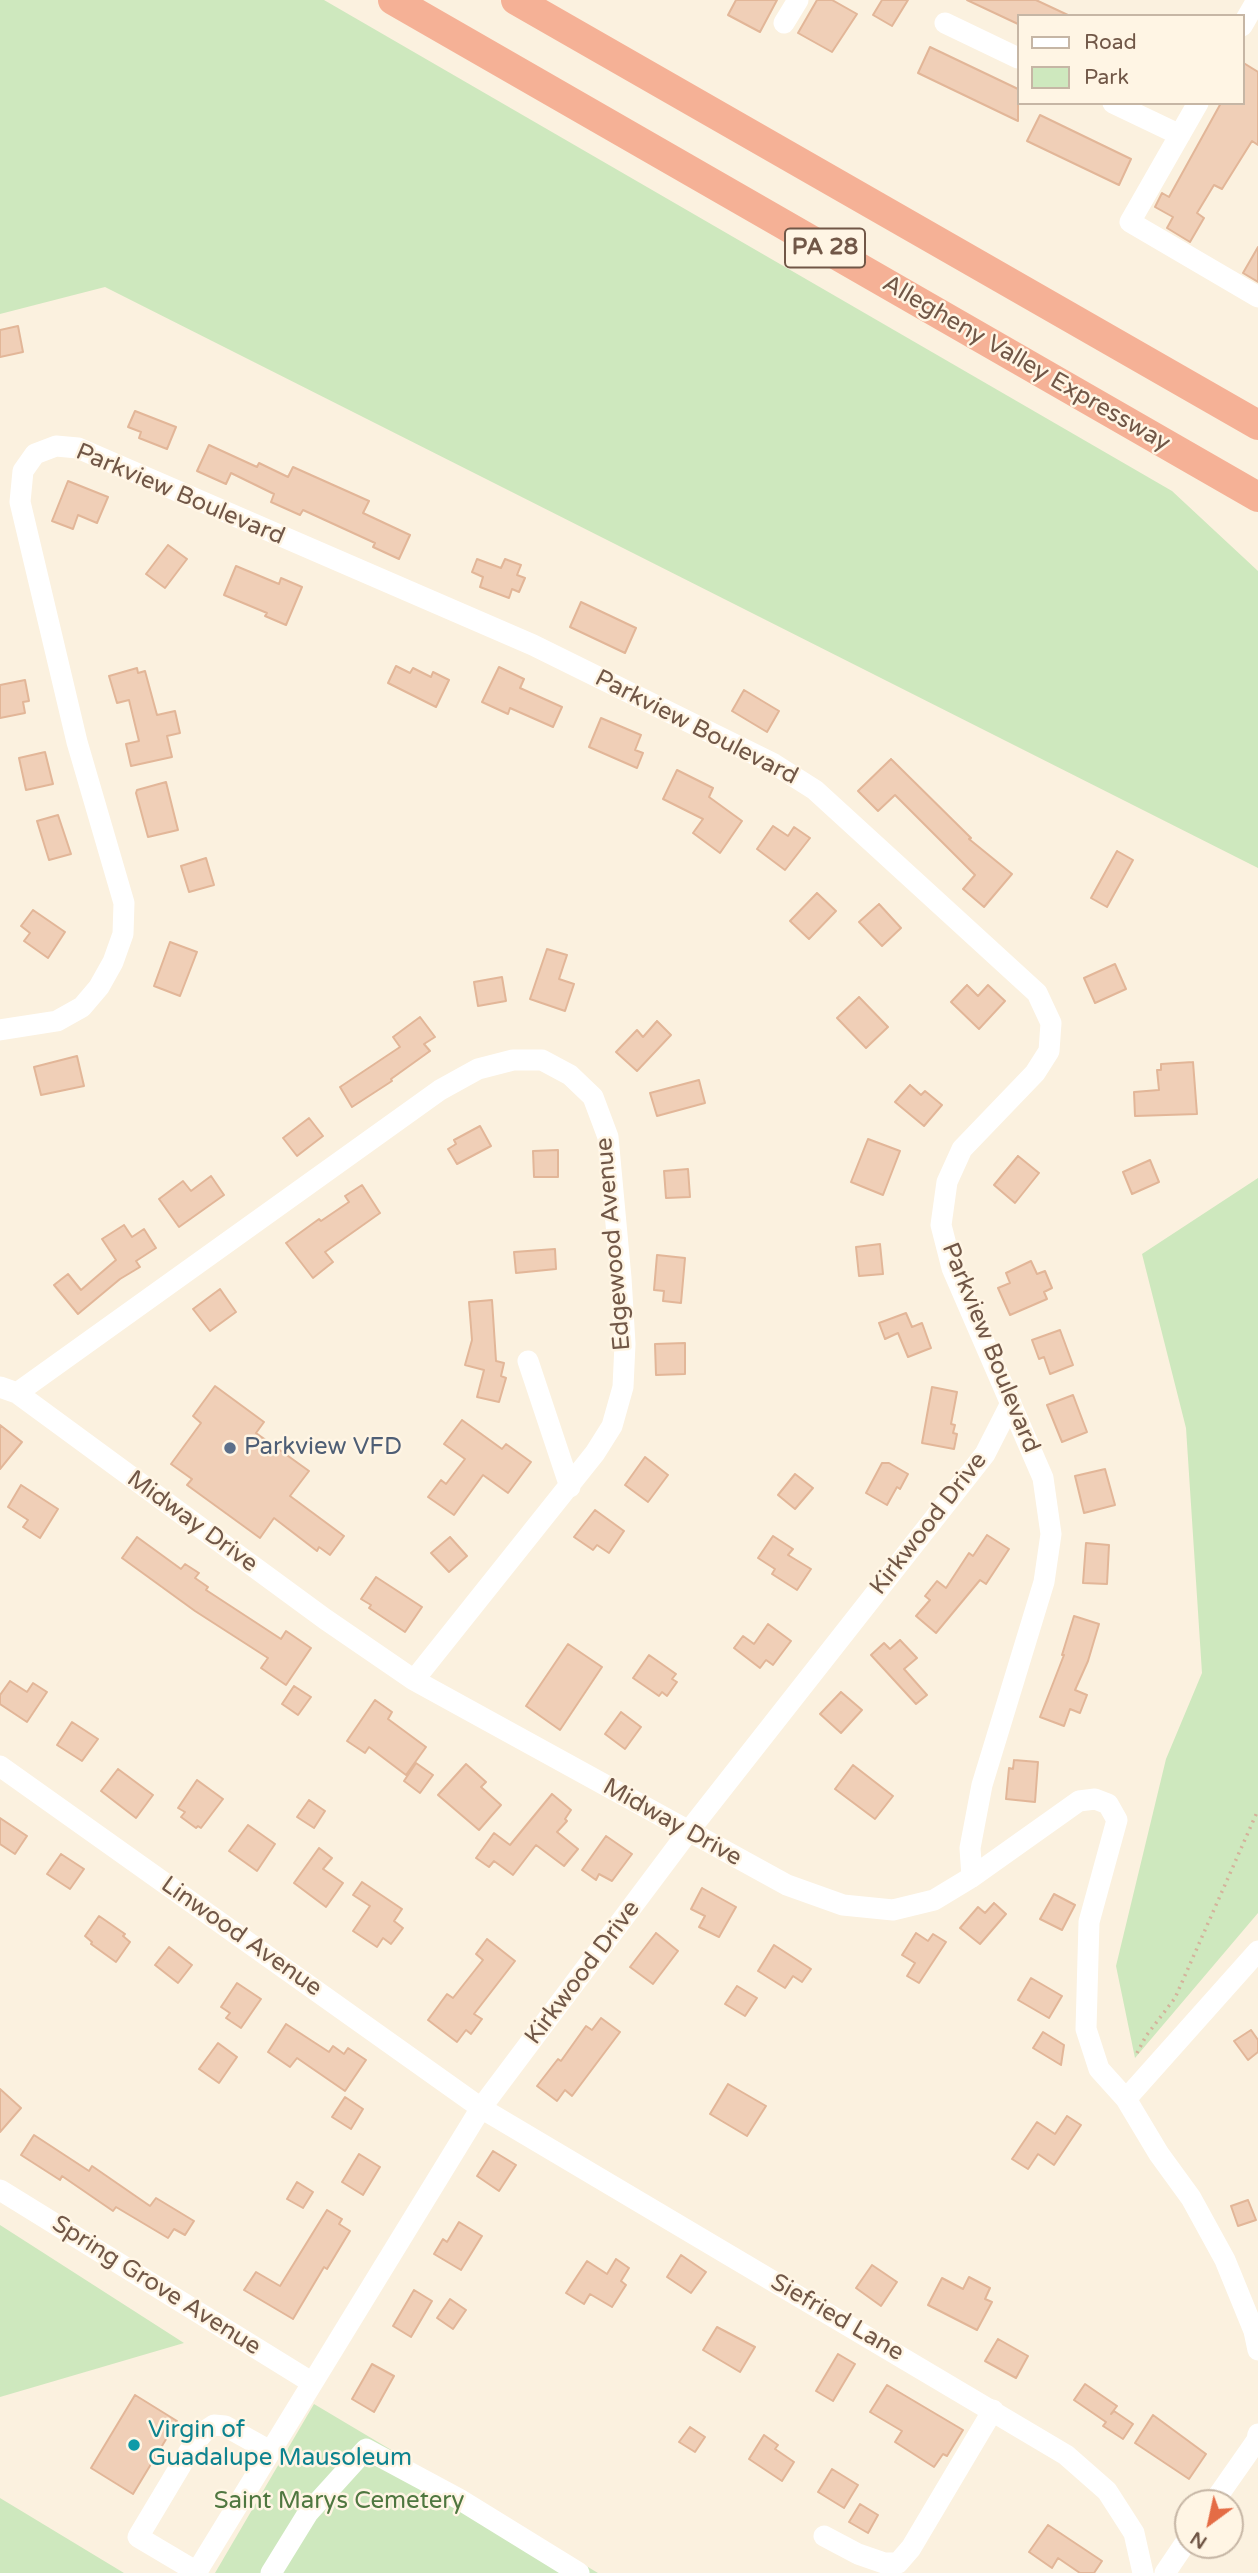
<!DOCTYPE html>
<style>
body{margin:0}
#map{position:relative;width:1258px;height:2573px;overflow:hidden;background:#fbf1df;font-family:"Varela Round",sans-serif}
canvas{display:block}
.legend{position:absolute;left:1017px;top:14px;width:228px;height:91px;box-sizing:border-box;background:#fff5e4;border:2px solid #c6b6a5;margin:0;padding:9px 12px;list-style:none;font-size:21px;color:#715747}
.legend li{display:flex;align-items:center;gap:14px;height:35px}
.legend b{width:35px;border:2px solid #c6b6a5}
.north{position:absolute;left:1174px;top:2489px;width:70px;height:70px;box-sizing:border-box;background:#fff5e4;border:2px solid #c6b6a5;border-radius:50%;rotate:213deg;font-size:19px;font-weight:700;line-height:28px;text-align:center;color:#715747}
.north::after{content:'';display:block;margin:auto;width:24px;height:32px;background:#e46c45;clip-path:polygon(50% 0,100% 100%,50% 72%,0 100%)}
</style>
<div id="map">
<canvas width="1258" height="2573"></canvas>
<ul class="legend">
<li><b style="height:9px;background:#fff"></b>Road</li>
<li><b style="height:19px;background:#cee8be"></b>Park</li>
</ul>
<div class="north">N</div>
</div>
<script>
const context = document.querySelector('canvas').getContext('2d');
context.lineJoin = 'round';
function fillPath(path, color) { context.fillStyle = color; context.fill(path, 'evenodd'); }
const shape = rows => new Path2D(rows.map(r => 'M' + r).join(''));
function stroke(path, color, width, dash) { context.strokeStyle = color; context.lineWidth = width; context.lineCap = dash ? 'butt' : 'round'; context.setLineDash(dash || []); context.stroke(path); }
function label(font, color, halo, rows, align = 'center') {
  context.font = font + ' "Varela Round",sans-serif'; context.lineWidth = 5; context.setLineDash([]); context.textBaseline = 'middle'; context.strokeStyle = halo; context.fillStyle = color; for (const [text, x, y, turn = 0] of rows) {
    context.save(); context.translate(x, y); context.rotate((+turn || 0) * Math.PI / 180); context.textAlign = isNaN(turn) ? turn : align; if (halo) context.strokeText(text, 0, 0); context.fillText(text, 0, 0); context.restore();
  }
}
const green = shape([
 [0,0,324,0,1172,491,1258,571,1258,868,105,287,0,314],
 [1258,1178,1258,1913,1135,2058,1116,1966,1166,1759,1202,1673,1186,1428,1142,1254],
 [0,2225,184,2343,0,2397],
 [314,2404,598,2573,215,2573],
 [0,2498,124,2573,0,2573]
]);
const building = shape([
 [736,0,777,0,760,32,728,15,736,0],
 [817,0,832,0,857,14,832,52,798,33,817,0],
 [882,0,908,0,892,26,873,15,882,0],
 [967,0,1036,0,1070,16,1018,16,1018,24,967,0],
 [930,47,1018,89,1018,121,918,73,930,47],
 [1242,62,1258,72,1258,145,1252,141,1222,189,1214,185,1197,213,1204,218,1190,242,1167,228,1173,217,1155,207,1162,193,1169,197,1221,103,1242,103,1242,62],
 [1040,115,1131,159,1119,185,1027,141,1040,115],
 [1258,247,1258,282,1243,273,1258,247],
 [18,326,23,352,0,357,0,330,18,326],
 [135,411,176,427,167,449,139,438,141,432,128,427,135,411],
 [209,445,257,467,259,463,288,477,293,467,369,501,363,513,410,535,399,559,373,547,375,543,303,510,300,515,271,502,274,494,231,473,226,484,197,471,209,445],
 [68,481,108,497,97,523,78,515,73,529,52,521,68,481],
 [168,545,187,559,165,588,146,574,168,545],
 [477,559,501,568,505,559,521,565,517,575,525,578,519,592,512,589,509,598,480,587,483,577,472,572,477,559],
 [236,566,279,584,281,578,302,587,286,625,265,616,267,613,224,595,236,566],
 [581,602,636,628,625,653,570,627,581,602],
 [396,666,410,673,413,668,431,677,433,672,449,680,436,707,388,683,396,666],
 [499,667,524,679,520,688,562,707,553,727,510,708,508,714,482,702,499,667],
 [137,668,138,673,145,671,157,715,175,711,180,733,167,736,172,757,131,766,126,744,139,741,129,700,117,703,109,676,137,668],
 [25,680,29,701,23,702,25,713,0,718,0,685,25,680],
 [744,690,779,711,767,732,732,711,744,690],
 [601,718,641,735,635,750,643,753,637,768,589,747,601,718],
 [45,752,53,784,26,790,19,758,45,752],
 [891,759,971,838,969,839,1012,874,984,907,963,889,975,875,895,795,878,811,858,791,891,759],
 [677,770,713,788,709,797,742,821,720,853,693,833,703,819,663,799,677,770],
 [166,782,178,830,148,837,136,793,137,790,166,782],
 [58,815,71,854,49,860,37,821,58,815],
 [773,826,788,836,794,827,810,838,785,870,757,849,773,826],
 [1117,851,1133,860,1107,907,1091,898,1117,851],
 [206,858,214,885,189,892,181,866,206,858],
 [817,893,836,911,809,939,790,921,817,893],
 [879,904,901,928,882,946,859,922,879,904],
 [33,910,65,932,48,958,24,941,30,933,21,926,33,910],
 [170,942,197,952,180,996,154,986,170,942],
 [547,949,567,955,559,979,574,984,565,1011,530,999,547,949],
 [1115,964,1126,989,1095,1003,1084,978,1115,964],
 [502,977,506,1001,478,1006,474,982,502,977],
 [967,985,978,996,988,985,1005,1001,979,1029,951,1002,967,985],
 [859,997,888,1027,866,1048,837,1018,859,997],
 [420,1017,435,1037,424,1044,430,1051,391,1079,392,1081,352,1107,340,1087,400,1047,393,1037,420,1017],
 [657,1021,671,1035,637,1071,616,1052,637,1030,643,1037,657,1021],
 [77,1056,84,1086,41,1095,34,1067,77,1056],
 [1193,1062,1197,1114,1135,1116,1134,1092,1159,1090,1157,1070,1161,1070,1161,1064,1193,1062],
 [699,1080,705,1103,657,1116,650,1093,699,1080],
 [910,1085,921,1095,925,1091,942,1105,924,1126,895,1102,910,1085],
 [309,1118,323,1136,297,1156,283,1138,309,1118],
 [480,1126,491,1146,457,1164,448,1149,456,1144,454,1140,480,1126],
 [868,1139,900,1151,883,1195,851,1182,868,1139],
 [558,1150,558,1177,534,1177,533,1151,558,1150],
 [1018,1156,1039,1173,1015,1203,994,1185,1018,1156],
 [1150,1160,1159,1182,1132,1194,1123,1172,1150,1160],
 [688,1169,690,1197,666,1198,664,1171,688,1169],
 [211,1176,224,1195,179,1227,159,1199,183,1181,191,1191,211,1176],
 [362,1185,380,1213,325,1252,333,1262,313,1278,286,1243,319,1219,321,1221,349,1202,345,1196,362,1185],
 [124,1225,132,1237,144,1229,156,1248,136,1261,140,1267,120,1279,78,1314,54,1285,68,1274,81,1290,116,1260,102,1239,124,1225],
 [880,1244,883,1274,859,1276,856,1247,880,1244],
 [555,1249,556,1269,516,1273,514,1252,555,1249],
 [657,1255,685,1258,681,1303,663,1301,664,1291,654,1290,657,1255],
 [1031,1261,1037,1274,1045,1271,1052,1288,1044,1292,1047,1299,1010,1315,998,1288,1010,1283,1006,1273,1031,1261],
 [220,1289,236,1312,210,1331,193,1309,220,1289],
 [492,1300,496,1361,504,1363,501,1376,506,1378,499,1402,477,1397,484,1370,465,1365,472,1340,469,1302,492,1300],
 [906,1313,912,1327,922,1323,931,1348,908,1357,898,1333,885,1339,879,1323,906,1313],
 [1060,1330,1073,1365,1050,1374,1044,1357,1039,1359,1032,1340,1060,1330],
 [685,1343,685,1374,656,1375,655,1344,685,1343],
 [215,1386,264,1422,256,1433,309,1471,290,1496,344,1536,330,1555,319,1547,317,1551,274,1518,260,1538,187,1485,192,1479,171,1464,201,1423,193,1416,215,1386],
 [932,1387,957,1392,951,1424,955,1425,953,1433,957,1434,954,1449,922,1443,932,1387],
 [1073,1395,1087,1432,1062,1442,1047,1405,1073,1395],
 [462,1420,502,1449,506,1444,531,1462,508,1493,483,1475,454,1515,428,1497,441,1480,446,1484,465,1459,444,1444,462,1420],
 [0,1425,22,1442,0,1469,0,1425],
 [645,1457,668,1475,648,1502,625,1485,645,1457],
 [882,1463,889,1463,908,1474,900,1489,897,1487,887,1505,866,1493,882,1463],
 [1105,1469,1115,1505,1084,1513,1075,1476,1105,1469],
 [795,1474,813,1488,795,1509,778,1495,795,1474],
 [21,1485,58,1509,40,1538,23,1527,28,1520,8,1507,21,1485],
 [595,1510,624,1531,609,1553,597,1545,593,1550,574,1537,595,1510],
 [987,1535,1009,1549,986,1584,980,1580,936,1633,916,1616,930,1600,925,1596,937,1581,946,1588,969,1553,973,1556,987,1535],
 [773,1536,793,1549,788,1555,811,1569,797,1590,772,1574,775,1569,758,1558,773,1536],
 [137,1537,181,1569,185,1564,199,1573,195,1578,208,1587,206,1590,281,1639,286,1631,311,1648,286,1685,261,1668,268,1658,195,1611,122,1558,137,1537],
 [450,1537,467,1556,449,1572,431,1553,450,1537],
 [1086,1543,1109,1545,1107,1584,1083,1583,1086,1543],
 [376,1577,422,1607,405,1632,369,1608,371,1605,361,1599,376,1577],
 [1074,1616,1099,1624,1088,1661,1075,1690,1087,1695,1080,1713,1070,1709,1064,1726,1040,1717,1064,1655,1062,1655,1074,1616],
 [768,1624,791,1641,773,1665,766,1660,760,1668,734,1648,743,1636,754,1644,768,1624],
 [900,1640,917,1658,904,1669,927,1695,916,1704,871,1655,884,1643,890,1649,900,1640],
 [568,1644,602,1667,560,1730,526,1706,568,1644],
 [649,1655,676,1674,672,1679,677,1682,667,1696,662,1692,659,1696,633,1678,649,1655],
 [10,1681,27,1692,33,1683,47,1692,27,1722,0,1704,0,1695,10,1681],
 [294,1686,311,1697,298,1715,282,1704,294,1686],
 [841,1692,862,1710,841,1733,820,1714,841,1692],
 [375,1700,392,1712,388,1719,426,1747,406,1775,369,1747,365,1753,347,1741,375,1700],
 [621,1712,641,1727,625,1749,605,1734,621,1712],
 [72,1722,98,1739,82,1761,57,1745,72,1722],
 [1014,1760,1038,1762,1035,1802,1006,1799,1009,1768,1013,1769,1014,1760],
 [416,1763,433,1775,420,1793,404,1781,416,1763],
 [466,1764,486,1782,481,1787,501,1805,479,1830,438,1795,466,1764],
 [853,1765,893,1796,875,1819,835,1789,853,1765],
 [118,1769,153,1795,136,1818,101,1791,118,1769],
 [197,1780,223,1799,201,1828,198,1826,196,1828,181,1817,185,1812,178,1808,197,1780],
 [552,1794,571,1810,565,1819,567,1821,557,1832,578,1849,564,1866,536,1845,513,1875,494,1861,489,1867,476,1858,494,1833,510,1845,552,1794],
 [309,1800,325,1811,314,1828,297,1817,309,1800],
 [0,1818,27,1836,15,1854,0,1844,0,1818],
 [248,1825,275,1844,257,1871,229,1851,248,1825],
 [606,1836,632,1854,612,1881,599,1874,596,1880,582,1870,606,1836],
 [319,1848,332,1858,323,1869,343,1883,326,1907,294,1883,319,1848],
 [61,1854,84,1869,70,1889,47,1874,61,1854],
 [362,1882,402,1909,394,1921,403,1928,391,1944,383,1938,377,1947,353,1931,370,1906,353,1895,362,1882],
 [702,1888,736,1907,719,1937,699,1927,705,1916,691,1909,702,1888],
 [1054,1894,1075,1905,1062,1930,1040,1919,1054,1894],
 [994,1903,1006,1914,980,1944,960,1928,978,1907,985,1913,994,1903],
 [99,1916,125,1934,123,1936,130,1942,116,1962,91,1944,92,1942,85,1936,99,1916],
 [656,1933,678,1951,653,1984,630,1967,656,1933],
 [916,1933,928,1941,933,1934,946,1942,919,1983,907,1976,915,1963,902,1955,916,1933],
 [487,1939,515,1961,474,2014,482,2019,471,2034,466,2030,457,2042,428,2020,447,1994,453,1998,483,1960,476,1954,487,1939],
 [774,1945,811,1969,802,1982,793,1976,785,1988,758,1971,774,1945],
 [169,1947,192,1965,178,1983,155,1965,169,1947],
 [1031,1978,1062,1996,1049,2018,1018,2000,1031,1978],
 [237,1983,261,1999,241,2028,226,2018,230,2013,221,2007,237,1983],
 [737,1986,757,1998,745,2016,725,2004,737,1986],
 [601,2018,620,2032,572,2096,565,2090,557,2101,537,2086,558,2059,561,2061,586,2026,592,2030,601,2018],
 [286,2024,329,2052,333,2046,344,2054,348,2048,366,2060,345,2091,297,2058,290,2067,268,2052,286,2024],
 [1251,2030,1258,2040,1258,2052,1248,2060,1234,2041,1251,2030],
 [1043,2032,1064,2045,1061,2065,1033,2048,1043,2032],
 [218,2043,237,2057,219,2083,199,2069,218,2043],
 [728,2084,766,2106,747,2136,710,2114,728,2084],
 [0,2089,21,2108,0,2132,0,2089],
 [345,2097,363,2109,351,2129,332,2117,345,2097],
 [1067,2116,1081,2125,1054,2165,1038,2154,1028,2169,1012,2159,1037,2122,1055,2134,1067,2116],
 [34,2135,89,2171,92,2166,150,2206,156,2198,194,2221,185,2235,174,2229,168,2238,116,2207,113,2211,62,2176,60,2180,21,2155,34,2135],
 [493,2151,516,2165,499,2191,477,2176,493,2151],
 [359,2154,380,2167,363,2195,342,2182,359,2154],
 [297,2182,313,2192,303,2208,287,2199,297,2182],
 [1248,2200,1256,2220,1238,2226,1231,2206,1248,2200],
 [327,2210,342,2219,339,2224,350,2231,327,2269,324,2267,293,2319,244,2290,256,2272,280,2286,327,2210],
 [459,2222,482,2236,461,2270,434,2254,443,2239,447,2242,459,2222],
 [681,2255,706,2272,691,2293,667,2277,681,2255],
 [616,2259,629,2268,621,2281,626,2285,612,2307,590,2294,584,2304,566,2293,587,2261,607,2274,616,2259],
 [872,2265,897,2282,881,2306,856,2288,872,2265],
 [969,2277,990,2288,985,2299,992,2302,977,2330,928,2305,942,2278,963,2289,969,2277],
 [414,2290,432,2301,411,2337,393,2326,414,2290],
 [450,2299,466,2310,453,2329,437,2318,450,2299],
 [717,2327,755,2347,740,2372,703,2350,717,2327],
 [998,2339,1028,2356,1016,2378,985,2361,998,2339],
 [838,2354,855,2364,833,2401,816,2391,838,2354],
 [372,2364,394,2376,374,2412,352,2399,372,2364],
 [1085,2384,1117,2406,1111,2414,1114,2411,1133,2424,1123,2439,1103,2426,1106,2422,1074,2400,1085,2384],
 [887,2385,963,2430,947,2456,943,2454,934,2467,895,2442,902,2431,870,2412,887,2385],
 [135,2395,177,2421,133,2494,91,2468,135,2395],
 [1153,2415,1206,2454,1189,2479,1135,2443,1153,2415],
 [690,2427,705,2437,695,2452,679,2442,690,2427],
 [764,2435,778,2445,775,2449,794,2462,782,2481,749,2459,764,2435],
 [832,2469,858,2485,844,2508,818,2492,832,2469],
 [860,2504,878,2515,868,2533,849,2522,860,2504],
 [1048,2525,1102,2561,1094,2573,1080,2573,1058,2558,1052,2568,1029,2552,1048,2525]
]);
const path = shape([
 [1137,2053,1146,2036,1175,1998,1258,1810]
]);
const minor = shape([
 [784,23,798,0],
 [945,23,1018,58],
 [1242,26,1257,0],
 [1113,103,1180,135],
 [1198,103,1130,222,1258,297],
 [0,1030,57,1021,82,1007,99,987,113,962,123,934,124,903,77,742,20,502,23,471,35,454,56,446,78,448,533,645,774,764,815,790,1037,993,1051,1023,1049,1051,1035,1073,962,1149,947,1182,941,1225,952,1268,1043,1478,1051,1534,1044,1582,982,1785,970,1848,972,1877],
 [528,1361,570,1487],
 [0,1387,17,1393,325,1619,414,1680,787,1885,843,1905,893,1910,934,1900,972,1877,1079,1801,1095,1799,1108,1804,1117,1820,1089,1922,1086,2029,1099,2069,1126,2099,1159,2154,1191,2198,1225,2260,1254,2331,1258,2350],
 [17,1393,440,1090,478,1069,513,1060,542,1060,570,1075,593,1097,608,1137,621,1278,625,1344,623,1387,612,1426,595,1453,414,1680],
 [0,1766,481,2108,1066,2455,1107,2491,1134,2533,1143,2573],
 [1126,2099,1258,1951],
 [0,2190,311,2382],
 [1213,2503,1257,2440,1258,2434],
 [824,2536,858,2554,884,2563,898,2563,911,2548,993,2410],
 [197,2572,138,2537,193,2445,205,2431,214,2425,225,2426,270,2451],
 [196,2573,481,2108,688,1832,985,1454,1011,1403],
 [271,2573,308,2513,366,2449,459,2499,579,2573],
 [1165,2573,1188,2539]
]);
const highway = shape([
 [393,0,1258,497],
 [516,0,1258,425]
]);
const markers = [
 [230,1448,7,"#5c6f8a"],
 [134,2445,7,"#0f9aa8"]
];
const shields = [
 [825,248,80]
];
const shieldNames = [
 ["PA 28",825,248]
];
const streetNames = [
 ["Allegheny Valley Expressway",1026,364,30],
 ["Parkview Boulevard",180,495,23],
 ["Parkview Boulevard",696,728,27],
 ["Edgewood Avenue",614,1244,-95],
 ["Parkview Boulevard",990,1348,68],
 ["Midway Drive",192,1522,36],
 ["Kirkwood Drive",929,1524,-52],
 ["Midway Drive",672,1823,29],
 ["Linwood Avenue",241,1937,35],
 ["Kirkwood Drive",583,1973,-53],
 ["Spring Grove Avenue",156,2286,32],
 ["Siefried Lane",837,2318,30]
];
const serviceNames = [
 ["Parkview VFD",244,1448]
];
const cultureNames = [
 ["Virgin of",148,2431],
 ["Guadalupe Mausoleum",148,2459]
];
const parkNames = [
 ["Saint Marys Cemetery",339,2502]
];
fillPath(green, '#cee8be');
fillPath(building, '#f0cfb7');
stroke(building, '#e2b698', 2);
stroke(path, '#d4b29b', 3.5, [2, 5]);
stroke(minor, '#fff', 21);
stroke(highway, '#f5b196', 30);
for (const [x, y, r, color] of markers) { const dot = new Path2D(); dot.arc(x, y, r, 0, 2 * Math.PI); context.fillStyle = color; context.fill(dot); stroke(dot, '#fff5e4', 2.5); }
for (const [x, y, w] of shields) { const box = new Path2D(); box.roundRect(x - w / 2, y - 19.5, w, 39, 5); context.fillStyle = '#fff5e4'; context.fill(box); stroke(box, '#715747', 2); }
label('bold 23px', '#715747', null, shieldNames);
label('24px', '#715747', '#fff5e4', streetNames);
label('24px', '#4e5e75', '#fff5e4', serviceNames, 'left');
label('24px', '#0d838f', '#fff5e4', cultureNames, 'left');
label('24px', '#4f7740', '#fff5e4', parkNames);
</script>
